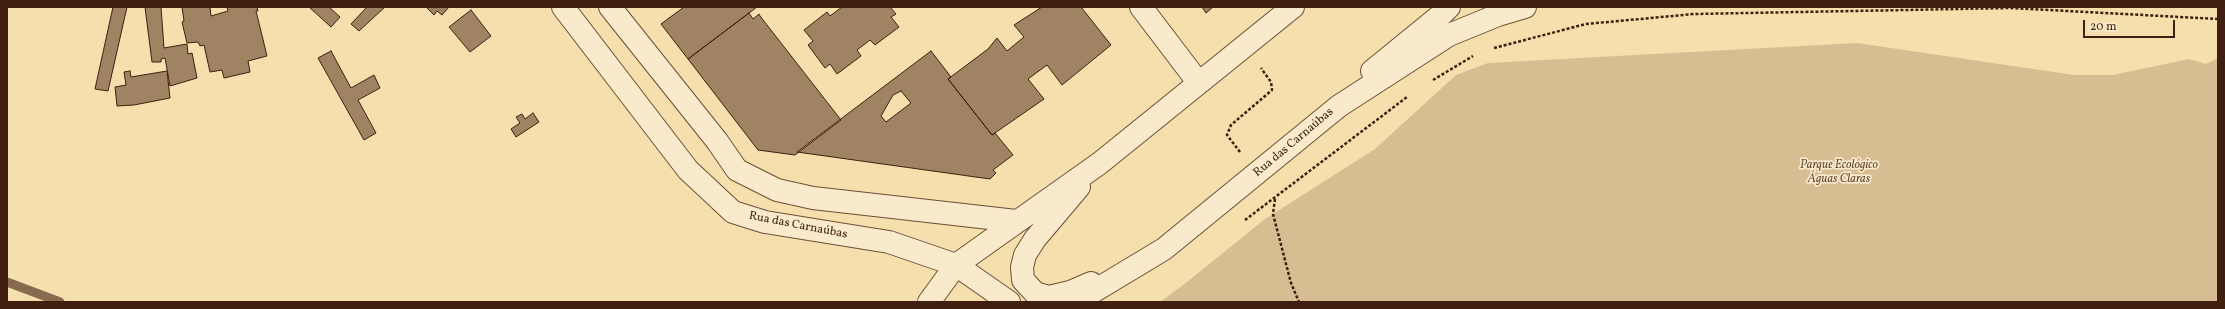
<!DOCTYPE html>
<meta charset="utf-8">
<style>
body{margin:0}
#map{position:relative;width:2225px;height:309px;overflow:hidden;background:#f5dfad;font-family:Vollkorn,serif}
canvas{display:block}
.frame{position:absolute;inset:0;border:8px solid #411f10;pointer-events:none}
.scale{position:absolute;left:2083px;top:20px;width:92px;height:18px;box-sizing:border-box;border:2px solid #411f10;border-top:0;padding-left:5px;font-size:12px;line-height:14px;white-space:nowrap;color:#411f10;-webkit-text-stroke:3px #f8eaca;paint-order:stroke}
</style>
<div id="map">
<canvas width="2225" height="309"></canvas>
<div class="frame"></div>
<div class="scale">20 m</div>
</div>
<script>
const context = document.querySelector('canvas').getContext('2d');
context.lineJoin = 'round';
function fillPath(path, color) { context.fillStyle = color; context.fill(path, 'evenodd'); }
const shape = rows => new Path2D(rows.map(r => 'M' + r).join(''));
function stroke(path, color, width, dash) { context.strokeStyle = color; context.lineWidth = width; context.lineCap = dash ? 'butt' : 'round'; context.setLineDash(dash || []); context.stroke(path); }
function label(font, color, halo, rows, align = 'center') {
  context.font = font + ' Vollkorn,serif'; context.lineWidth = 3.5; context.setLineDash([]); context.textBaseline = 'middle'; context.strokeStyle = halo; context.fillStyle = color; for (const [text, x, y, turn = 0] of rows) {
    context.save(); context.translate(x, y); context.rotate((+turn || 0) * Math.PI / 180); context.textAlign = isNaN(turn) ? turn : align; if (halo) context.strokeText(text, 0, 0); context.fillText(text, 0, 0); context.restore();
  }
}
const green = shape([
 [1857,43,2074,75,2113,75,2189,59,2206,64,2218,58,2218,302,1160,302,1187,282,1265,219,1375,149,1456,75,1488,63]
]);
const stream = shape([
 [7,282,60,302]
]);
const building = shape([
 [113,7,127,7,108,91,95,89,113,7],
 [145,7,161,7,164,48,187,44,188,54,192,53,197,78,170,86,165,58,161,59,161,62,152,62,145,7],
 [182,7,210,7,211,16,228,11,227,7,257,7,258,11,256,11,267,56,248,61,250,72,224,78,222,70,210,72,204,45,200,46,198,42,187,43,182,22,184,21,182,7],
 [309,7,329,7,340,17,331,27,309,7],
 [367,7,385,7,359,31,351,24,367,7],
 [426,7,449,7,442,15,437,11,434,15,426,7],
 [684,7,757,7,688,59,661,24,684,7],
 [842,7,890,7,896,14,891,17,899,27,875,45,870,40,857,50,861,56,837,74,830,64,825,68,808,45,813,41,804,30,827,12,830,16,842,7],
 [1042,7,1081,7,1111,45,1062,85,1047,65,1028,79,1044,99,992,135,948,79,988,49,997,38,1007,51,1024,37,1014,25,1042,7],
 [1202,7,1213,7,1206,13,1202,7],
 [471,10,491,36,470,52,449,27,471,10],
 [749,13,753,19,759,14,760,16,841,120,795,155,758,150,688,59,749,13],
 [331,51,351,88,374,75,380,88,358,100,376,133,364,140,318,58,331,51],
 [931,51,951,77,948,79,992,135,995,133,1013,155,993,170,996,173,990,179,797,152,931,51],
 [901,91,911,103,886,122,881,116,893,95,901,91],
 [130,71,131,77,167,71,170,98,134,105,117,106,115,87,126,85,124,72,130,71],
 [533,113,539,122,516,137,511,129,520,123,516,117,522,114,525,119,533,113]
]);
const path = shape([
 [1494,48,1586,24,1694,14,2011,8,2218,19],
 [1433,80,1473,56],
 [1240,152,1227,135,1231,125,1272,90,1271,82,1261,68],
 [1275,199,1273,214,1291,283,1299,302],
 [1245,220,1407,97]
]);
const minor = shape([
 [563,7,688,170,733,212,765,222,889,242,956,265,1009,302],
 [610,7,717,141,737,170,777,190,813,198,1016,221]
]);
const tertiary = shape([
 [1141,7,1198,82],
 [1372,71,1442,14,1449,7],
 [1079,187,1035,239,1025,255,1022,267,1023,280,1035,293,1049,297,1070,292,1091,283],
 [929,302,956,265,1100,163,1293,7],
 [1076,302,1164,249,1339,106,1449,35,1498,15,1525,7]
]);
const streetNames = [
 ["Rua das Carnaúbas",1294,143,-40],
 ["Rua das Carnaúbas",798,226,11]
];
const parkNames = [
 ["Parque Ecológico",1839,166],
 ["Águas Claras",1839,180]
];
fillPath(green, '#d6be92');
stroke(stream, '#886b4e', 9);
fillPath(building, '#9f8362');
stroke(building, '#411f10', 1);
stroke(minor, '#6e4f37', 24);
stroke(tertiary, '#6e4f37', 24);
stroke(path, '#411f10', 2.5, [3, 2]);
stroke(minor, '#f8eaca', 22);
stroke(tertiary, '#f8eaca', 22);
label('12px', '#411f10', '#f8eaca', streetNames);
label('italic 12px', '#664730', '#f8eaca', parkNames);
</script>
